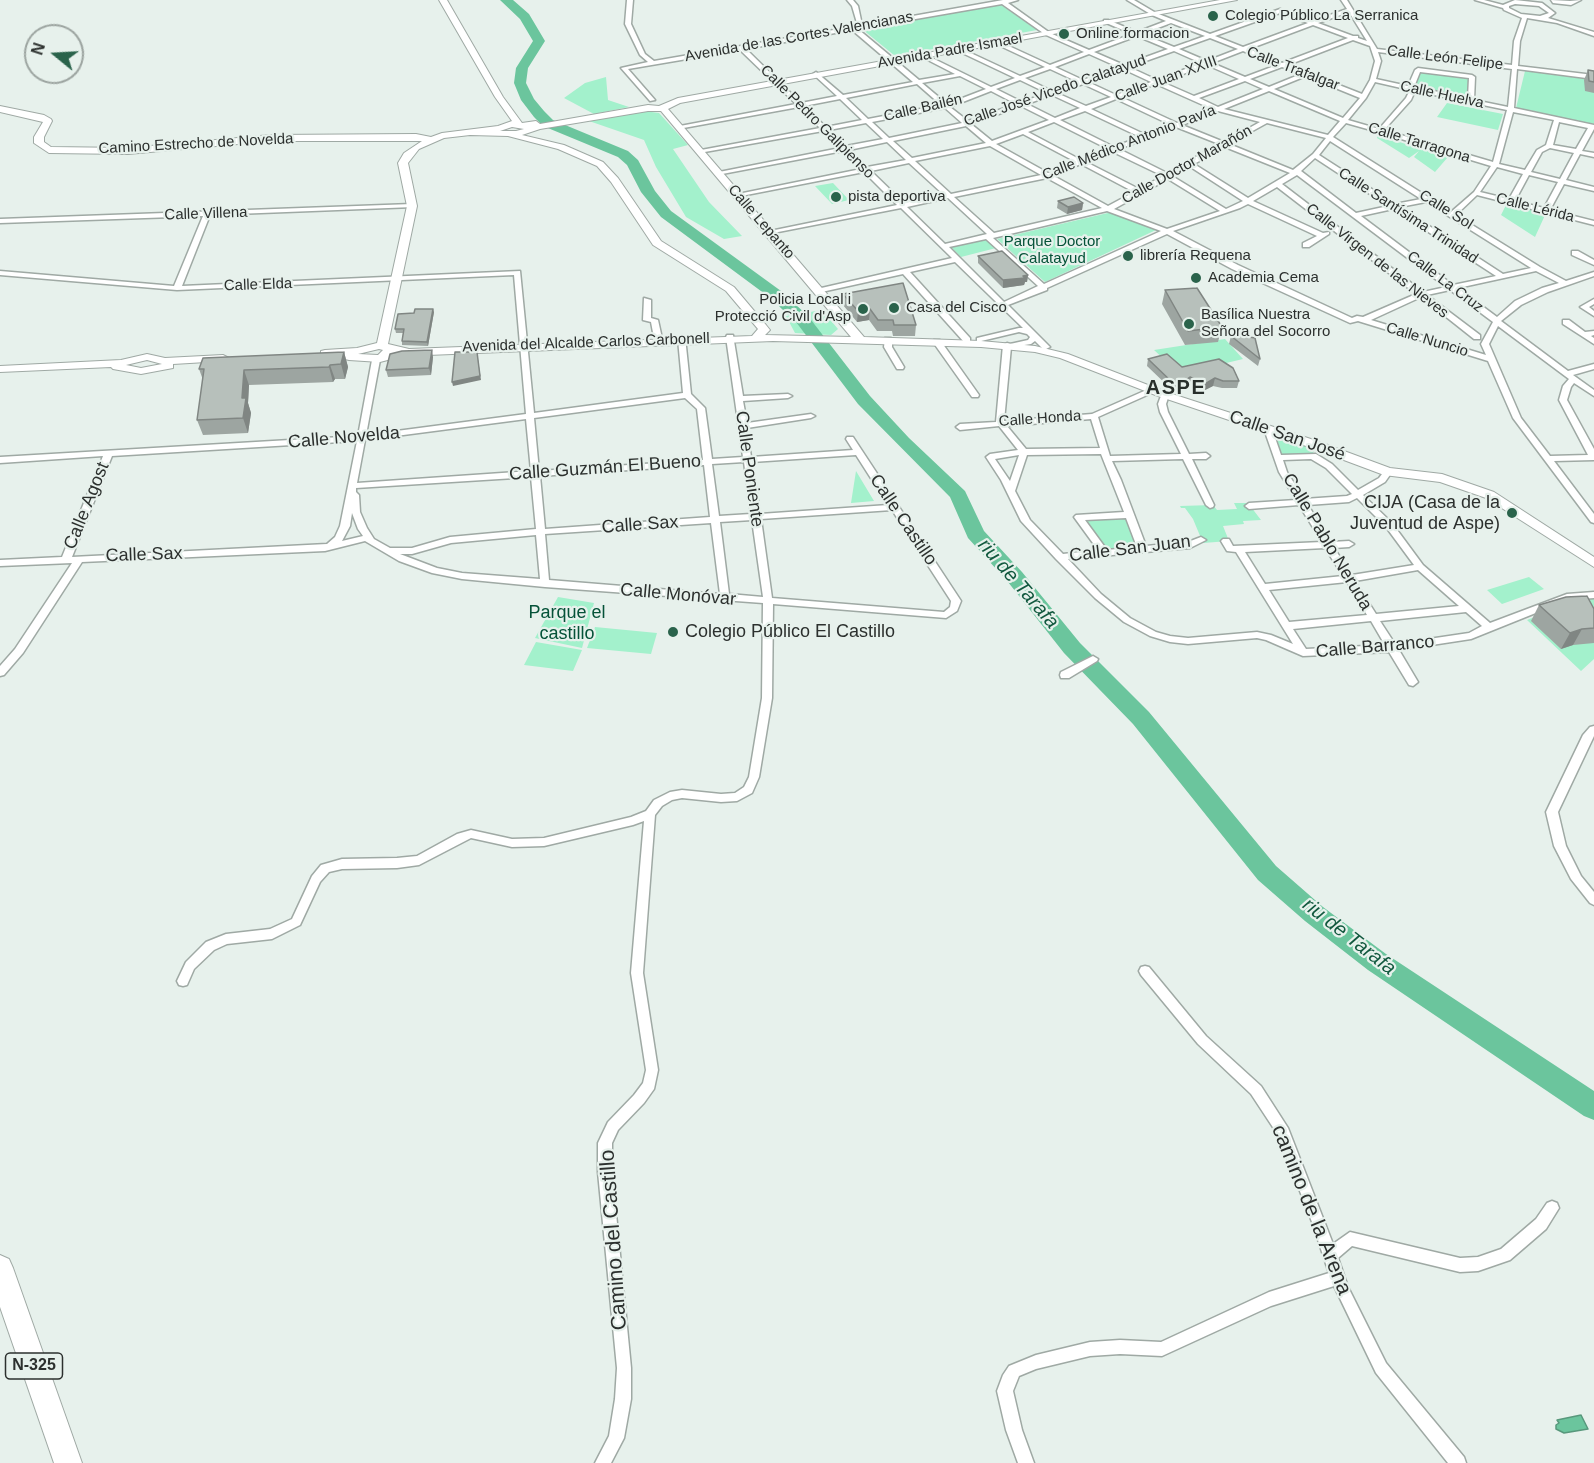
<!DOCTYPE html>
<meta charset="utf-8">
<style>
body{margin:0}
#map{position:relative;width:1594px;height:1463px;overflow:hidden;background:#e7f1ec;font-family:Helvetica,sans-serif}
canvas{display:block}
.north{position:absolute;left:24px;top:24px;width:60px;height:60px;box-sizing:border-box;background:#e7f1ec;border:2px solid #9ca4a0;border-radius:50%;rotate:288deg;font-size:16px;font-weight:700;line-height:24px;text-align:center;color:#2c302e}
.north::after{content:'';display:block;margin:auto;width:21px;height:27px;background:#2a634b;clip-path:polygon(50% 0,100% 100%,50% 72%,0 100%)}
</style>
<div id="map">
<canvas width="1594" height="1463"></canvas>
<div class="north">N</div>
</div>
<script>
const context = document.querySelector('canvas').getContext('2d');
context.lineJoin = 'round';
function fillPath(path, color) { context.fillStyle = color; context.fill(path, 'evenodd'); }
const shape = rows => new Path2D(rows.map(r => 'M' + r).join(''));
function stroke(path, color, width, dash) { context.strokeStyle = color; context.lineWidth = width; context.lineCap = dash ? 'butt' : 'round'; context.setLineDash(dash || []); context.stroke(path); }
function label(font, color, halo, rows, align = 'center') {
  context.font = font + ' Helvetica,sans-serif'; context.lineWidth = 4.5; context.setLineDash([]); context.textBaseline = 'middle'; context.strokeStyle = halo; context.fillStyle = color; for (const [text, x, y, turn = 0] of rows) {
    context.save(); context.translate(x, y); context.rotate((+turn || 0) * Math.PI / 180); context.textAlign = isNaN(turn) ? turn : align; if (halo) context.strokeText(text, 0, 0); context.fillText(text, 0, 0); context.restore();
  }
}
const green = shape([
 [1001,5,1037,30,895,56,862,29],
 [1420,70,1470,77,1469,100,1412,88],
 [1525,71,1594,80,1594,124,1516,108],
 [606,77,608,100,629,107,594,114,564,98,585,83],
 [1447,103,1503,114,1498,130,1437,117],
 [644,111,659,113,688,145,673,149,709,202,742,236,724,239,686,217,656,167,644,140,589,121],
 [1378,135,1421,149,1448,157,1435,172,1414,157,1419,151,1409,158,1377,138],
 [833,183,849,200,832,204,815,186],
 [1507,203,1546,213,1535,237,1501,215],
 [1112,212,1156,230,1045,282,997,239],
 [990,239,1000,247,961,257,951,247],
 [822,310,838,329,831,335,795,333,786,316],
 [1225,339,1243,359,1180,374,1154,350],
 [1276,436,1316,449,1312,454,1282,456],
 [856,471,874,501,851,503],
 [1234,503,1248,503,1261,520,1243,521,1244,524,1223,526,1229,541,1203,543,1193,519,1185,508,1181,508,1180,506,1213,505,1217,510,1237,509],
 [1130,517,1139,549,1107,552,1082,519],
 [1529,577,1544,589,1502,604,1487,590],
 [558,597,594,603,582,648,535,638],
 [1580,599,1594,599,1594,659,1581,671,1527,620],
 [595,627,657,633,651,654,587,648],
 [536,642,582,650,573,671,524,665]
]);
const water = shape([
 [1581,1415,1588,1429,1564,1433,1556,1429,1556,1425,1559,1423,1557,1420,1581,1415]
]);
const river = shape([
 [500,0,513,0,529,14,545,41,528,68,526,83,534,99,544,111,553,120,628,151,638,160,655,191,671,211,781,291,808,316,870,396,909,438,965,491,984,531,1022,572,1080,643,1149,712,1276,866,1323,907,1386,954,1594,1091,1594,1120,1584,1116,1368,970,1305,921,1258,880,1133,724,1064,653,1008,582,968,538,950,497,858,404,796,322,769,297,661,217,641,192,627,165,618,157,543,126,534,117,521,100,514,83,516,68,533,41,520,19,500,0]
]);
const street = shape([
 [627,0,633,0,631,24,645,54,654,61,851,27,857,23,852,6,847,0,853,0,858,6,862,25,1003,0,1018,0,1008,3,1050,33,1089,50,1132,34,1104,22,1104,20,1108,20,1137,32,1166,21,1152,15,1127,0,1134,0,1156,13,1210,34,1280,9,1313,21,1347,9,1341,0,1347,0,1377,49,1512,65,1514,41,1522,18,1504,10,1503,8,1475,0,1484,0,1503,5,1515,0,1542,3,1555,13,1548,18,1594,32,1594,36,1557,23,1527,18,1520,41,1518,66,1594,75,1594,79,1517,69,1514,108,1594,125,1594,129,1582,151,1594,153,1594,157,1580,154,1566,180,1594,187,1594,191,1564,184,1550,210,1594,221,1594,225,1477,195,1456,215,1540,267,1566,281,1594,272,1594,276,1548,292,1521,305,1501,321,1568,371,1594,364,1594,369,1573,375,1594,390,1594,396,1574,383,1571,387,1567,400,1594,449,1594,460,1554,461,1594,514,1594,523,1591,522,1513,418,1488,361,1358,321,1350,323,1232,269,1167,234,1047,288,1047,290,1008,305,1050,347,1046,349,1043,349,1035,341,1031,344,1011,347,1004,421,1092,414,1151,388,1154,388,1154,392,1098,417,1110,456,1181,454,1160,412,1158,404,1162,393,1168,393,1169,395,1166,404,1168,412,1189,454,1206,453,1210,456,1206,459,1192,459,1214,505,1213,507,1210,508,1206,505,1183,459,1112,461,1121,480,1146,546,1188,542,1201,537,1206,540,1190,548,1068,559,1101,594,1130,618,1156,632,1170,636,1188,638,1257,632,1271,635,1293,644,1236,552,1227,551,1221,541,1223,539,1229,539,1233,546,1322,542,1299,505,1249,509,1245,506,1249,503,1296,500,1279,472,1264,429,1268,426,1272,429,1281,455,1316,454,1332,464,1358,490,1379,478,1385,470,1391,470,1392,472,1385,482,1363,495,1392,523,1423,565,1490,623,1567,594,1594,592,1594,598,1568,600,1471,639,1399,650,1418,682,1413,686,1409,685,1389,652,1303,656,1266,640,1257,638,1188,644,1170,642,1150,636,1124,622,1095,598,1056,559,1021,521,1001,480,986,457,990,454,1018,450,999,426,960,430,956,427,960,424,996,422,1003,345,1007,343,1010,344,1028,340,1030,337,1027,334,1019,332,977,342,977,338,1019,328,1023,328,955,262,910,272,970,338,970,342,964,342,903,274,817,293,817,289,952,258,901,208,768,234,766,233,770,231,897,205,864,172,736,197,736,195,738,194,861,169,843,151,717,175,716,174,719,172,840,148,823,131,699,153,698,152,701,150,820,128,799,107,678,129,677,128,680,126,796,104,740,50,628,69,655,100,650,101,621,68,648,62,640,55,625,24,627,0],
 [1002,4,1046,35,1084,52,1050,65,998,41,995,43,996,44,1045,67,1020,76,960,48,957,50,958,51,1015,78,991,87,924,54,921,56,922,57,955,74,919,80,858,29,1002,4],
 [1515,4,1539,6,1549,13,1540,16,1521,14,1509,8,1509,6,1515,4],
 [1349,12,1367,41,1358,38,1358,36,1353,36,1318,23,1349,12],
 [1280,13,1308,23,1243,47,1215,36,1280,13],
 [1171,23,1205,36,1174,47,1142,34,1171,23],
 [1313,25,1348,38,1282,63,1249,49,1313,25],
 [852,30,913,82,843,95,816,72,813,74,814,75,837,96,801,103,746,49,852,30],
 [1137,36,1168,49,1124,65,1094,52,1137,36],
 [1210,38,1238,49,1207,61,1179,49,1210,38],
 [1353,40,1370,46,1375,61,1370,80,1362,94,1288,65,1353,40],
 [1174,51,1201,63,1157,80,1129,67,1174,51],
 [1243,51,1277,65,1245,77,1212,63,1243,51],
 [1378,52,1512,69,1508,107,1474,100,1475,77,1472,75,1418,68,1415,70,1408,86,1376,79,1381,61,1378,52],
 [1089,54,1118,67,1083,80,1055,67,1089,54],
 [1207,65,1239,79,1194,96,1162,82,1207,65],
 [1282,67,1301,74,1269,87,1250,79,1282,67],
 [1050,69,1078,82,1052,91,1025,78,1050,69],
 [1123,69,1151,82,1116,95,1088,82,1123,69],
 [1420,72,1469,78,1468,98,1414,87,1420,72],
 [960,76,986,89,947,104,922,83,960,76],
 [1306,76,1360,98,1343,118,1274,89,1306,76],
 [1020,80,1047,93,1022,102,996,89,1020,80],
 [1245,81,1263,89,1218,107,1199,98,1245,81],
 [1375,82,1410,90,1406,98,1379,129,1348,120,1366,98,1375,82],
 [917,84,941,105,868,119,846,98,917,84],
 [1083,84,1111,97,1086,106,1057,93,1083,84],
 [1156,84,1212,109,1177,123,1121,97,1156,84],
 [991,91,1016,104,968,121,950,107,991,91],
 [1269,91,1340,121,1328,135,1224,109,1269,91],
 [1415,91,1507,110,1493,162,1384,130,1411,100,1415,91],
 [1052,95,1080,108,1055,118,1027,104,1052,95],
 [840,99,862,120,826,127,804,106,840,99],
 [1116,99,1171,125,1146,135,1091,109,1116,99],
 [1021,106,1049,120,992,141,971,124,1021,106],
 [945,108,962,123,889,138,872,122,945,108],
 [1085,111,1140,137,1114,147,1060,120,1085,111],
 [1218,111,1260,122,1224,142,1182,125,1218,111],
 [1513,112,1554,120,1546,145,1537,150,1525,170,1499,164,1513,112],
 [1054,122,1108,149,1081,160,1028,132,1054,122],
 [1559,122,1588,128,1576,149,1553,145,1559,122],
 [866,123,883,139,846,146,829,130,866,123],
 [1267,123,1326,138,1313,154,1293,170,1229,144,1267,123],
 [1346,123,1378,132,1491,166,1474,192,1451,212,1432,200,1431,198,1428,197,1333,137,1346,123],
 [966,126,986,143,912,158,893,141,966,126],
 [1176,127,1219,144,1167,173,1119,149,1176,127],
 [1023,134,1076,162,1048,173,996,144,1023,134],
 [1330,141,1421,199,1395,204,1319,155,1330,141],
 [887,142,906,160,867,167,849,150,887,142],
 [990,146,1041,175,951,194,915,161,990,146],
 [1225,147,1290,173,1248,198,1194,164,1225,147],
 [1550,148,1574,153,1560,179,1531,172,1542,152,1550,148],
 [1113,152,1163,176,1139,189,1086,162,1113,152],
 [1315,158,1388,206,1356,213,1301,171,1315,158],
 [909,163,944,195,904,203,871,171,909,163],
 [1081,164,1134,192,1108,206,1052,175,1081,164],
 [1189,166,1243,201,1226,209,1172,176,1189,166],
 [1497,167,1523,174,1509,199,1480,192,1497,167],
 [1297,175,1446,287,1423,292,1282,184,1297,175],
 [1529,175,1558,182,1544,208,1515,201,1529,175],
 [1047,178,1102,208,994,233,954,197,1047,178],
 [1168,179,1220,211,1167,229,1114,209,1168,179],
 [1277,187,1416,294,1363,317,1357,316,1352,318,1238,265,1173,231,1240,208,1248,204,1317,236,1303,243,1303,247,1309,247,1329,234,1329,232,1323,233,1253,201,1277,187],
 [948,198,987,234,945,244,907,207,948,198],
 [1426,202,1531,268,1503,274,1400,207,1426,202],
 [1393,209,1496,276,1453,285,1361,216,1393,209],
 [1107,211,1161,231,1044,284,993,238,1107,211],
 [986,239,1038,286,1004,302,949,247,986,239],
 [1536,271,1559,283,1542,288,1515,301,1497,317,1458,288,1536,271],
 [1450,290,1493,322,1481,344,1486,355,1371,320,1421,297,1474,339,1480,339,1480,335,1427,295,1450,290],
 [1498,326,1569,379,1563,386,1559,400,1588,455,1550,456,1521,418,1489,344,1498,326],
 [1091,419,1100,448,1026,449,1007,426,1091,419],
 [1101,454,1124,512,1076,515,1074,517,1098,550,1063,554,1030,520,1015,491,1027,455,1101,454],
 [1019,455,1010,481,995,459,1019,455],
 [1311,459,1326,468,1352,494,1347,496,1304,499,1287,472,1283,460,1311,459],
 [1357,498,1386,527,1414,565,1352,575,1334,548,1349,547,1354,544,1349,541,1331,542,1308,505,1349,502,1357,498],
 [1126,518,1137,547,1107,550,1085,520,1126,518],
 [1325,548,1343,576,1265,584,1245,552,1325,548],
 [1418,570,1459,606,1376,614,1355,581,1418,570],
 [1347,582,1367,615,1289,622,1269,590,1347,582],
 [1466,612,1482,626,1469,633,1395,644,1380,621,1466,612],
 [1371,621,1385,645,1306,649,1293,629,1371,621],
 [1551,0,1570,1,1581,0,1571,5,1553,3,1551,0],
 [412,204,415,206,414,207,210,215,182,286,520,271,534,413,683,393,678,339,679,337,685,337,691,394,705,408,712,459,743,457,726,337,727,335,733,335,743,396,788,394,792,396,788,398,743,401,747,423,811,414,815,416,811,418,747,428,751,457,853,450,846,439,847,437,853,437,961,601,957,611,946,618,773,604,772,698,759,777,752,793,737,801,721,802,682,798,672,800,662,806,655,815,643,973,658,1070,654,1089,644,1103,618,1130,612,1143,612,1172,631,1368,631,1399,624,1438,611,1463,595,1463,609,1436,615,1399,617,1368,598,1172,598,1143,608,1122,634,1095,643,1083,646,1070,631,973,644,821,633,825,544,846,512,847,471,838,419,865,397,868,342,869,329,872,320,882,300,925,272,939,227,944,214,950,194,969,187,985,183,986,179,985,177,981,186,962,206,942,226,934,270,929,292,919,312,876,321,865,342,859,397,858,417,856,457,834,471,830,512,839,544,838,631,817,646,811,654,800,670,792,682,790,721,794,735,793,744,787,749,777,762,698,763,603,545,587,462,579,432,573,399,561,365,541,325,551,82,562,23,653,4,675,0,676,0,666,15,649,72,563,0,566,0,560,62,557,103,456,0,463,0,457,358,436,372,360,376,358,380,360,366,435,526,414,514,275,177,290,0,275,0,271,174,286,203,216,0,223,0,219,412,204],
 [685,398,697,409,703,460,539,471,534,418,685,398],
 [526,419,531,471,357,483,365,440,526,419],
 [357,441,340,526,335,537,327,544,72,557,112,456,357,441],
 [856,455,888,505,760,514,752,462,856,455],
 [744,462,751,514,719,516,712,464,744,462],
 [704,465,710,517,545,529,540,476,704,465],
 [531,477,536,529,450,537,412,548,390,548,374,539,367,528,360,512,359,495,356,492,356,488,531,477],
 [892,510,951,601,950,607,944,612,772,598,761,519,892,510],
 [352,513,358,529,363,536,342,541,350,526,352,513],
 [752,520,763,597,729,594,720,522,752,520],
 [711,523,720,594,549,580,545,534,711,523],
 [536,535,540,579,462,573,437,568,400,554,412,554,451,543,536,535],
 [1572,251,1578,251,1594,260,1594,265,1572,255,1572,251],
 [644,298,651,300,651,318,658,320,663,343,662,345,659,345,655,343,651,322,643,320,644,298],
 [1594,299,1594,304,1589,307,1594,311,1594,316,1580,307,1594,299],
 [1563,320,1569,320,1585,332,1594,331,1594,335,1591,336,1594,338,1594,344,1563,324,1563,320],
 [885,338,891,338,892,340,892,347,904,367,903,369,897,369,884,347,885,338],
 [934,340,940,340,979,395,978,397,972,397,933,342,934,340],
 [1093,656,1098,659,1097,661,1069,678,1061,678,1060,675,1061,672,1093,656],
 [1594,726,1594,736,1558,812,1566,846,1581,876,1594,892,1594,905,1590,903,1571,879,1554,846,1546,812,1583,735,1590,727,1594,726],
 [1145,966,1149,967,1206,1036,1261,1086,1288,1128,1333,1244,1350,1232,1460,1258,1478,1257,1501,1249,1536,1219,1547,1203,1552,1201,1557,1203,1559,1208,1546,1229,1510,1260,1478,1271,1460,1272,1352,1246,1338,1258,1348,1287,1386,1363,1464,1457,1466,1463,1448,1463,1376,1373,1334,1286,1271,1306,1162,1356,1120,1354,1090,1356,1036,1369,1019,1376,1013,1391,1022,1430,1034,1463,1018,1463,1006,1430,997,1391,1003,1375,1009,1366,1036,1355,1090,1342,1120,1340,1161,1342,1269,1292,1329,1273,1312,1222,1278,1135,1251,1094,1198,1044,1141,975,1139,971,1141,967,1145,966]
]);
const secondary = shape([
 [439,0,447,0,503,97,522,123,536,121,540,124,648,105,659,106,678,98,1220,0,1237,0,680,103,668,109,864,337,981,341,1035,346,1068,354,1166,392,1317,441,1390,468,1442,474,1494,492,1594,557,1594,567,1486,498,1440,482,1384,475,1309,447,1158,396,1060,358,1035,352,981,347,773,341,403,356,380,362,349,360,345,359,345,355,321,355,321,351,325,350,357,348,377,343,407,206,398,163,404,153,422,141,271,141,128,154,49,153,34,143,34,137,43,122,0,112,0,106,44,115,51,119,52,121,44,137,44,142,51,147,128,148,271,135,416,134,431,137,442,133,498,126,512,121,495,97,439,0],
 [648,111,661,111,851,337,765,335,770,330,766,325,734,287,661,241,618,178,603,162,564,145,522,135,540,129,648,111],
 [512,127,524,129,516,131,500,131,512,127],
 [470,135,508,136,558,149,597,166,611,182,653,245,726,291,758,329,752,336,409,349,388,344,417,206,408,163,419,149,444,138,470,135],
 [379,349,383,350,378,355,358,354,379,349],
 [147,354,165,358,223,355,229,358,223,361,173,364,173,368,141,374,113,369,111,367,0,372,0,366,121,360,147,354],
 [147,360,162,364,141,368,126,365,147,360]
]);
const highway = shape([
 [0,1255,9,1259,13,1268,82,1463,54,1463,0,1307,0,1255]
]);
const wall = shape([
 [1588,70,1594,71,1594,93,1585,91,1584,80],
 [1058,201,1083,203,1082,210,1067,214,1057,208],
 [978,256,1028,275,1027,282,1025,282,1024,285,1003,288,978,263],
 [1165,290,1222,327,1218,342,1185,345,1162,304],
 [843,294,916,325,915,336,893,336,892,331,877,331,869,320,857,322,843,305],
 [434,312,428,346,402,345,402,341,403,333,396,333,395,329],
 [1231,336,1260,359,1258,366,1229,344],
 [344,352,348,367,345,379,335,379,333,382,249,385,248,403,251,413,248,433,203,435,197,420,203,380,199,369],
 [433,357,431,375,388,377,386,370],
 [1148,359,1239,381,1237,388,1222,388,1213,386,1203,391,1189,384,1177,392,1172,390,1147,366],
 [1539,605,1594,609,1594,643,1573,645,1561,649,1531,621]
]);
const shadedWall = shape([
 [1083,203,1082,210,1067,214,1068,207],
 [1028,275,1027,282,1025,282,1024,285,1003,288,1003,280],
 [433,309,434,312,428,346,427,342],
 [870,309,869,320,857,322,858,311],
 [432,350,433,357,431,375,429,368],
 [344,352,348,367,345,379,341,364],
 [477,352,481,380,453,386,452,382],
 [330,365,335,379,333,382,329,367],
 [244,370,249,385,248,403,251,413,248,433,243,418,242,398],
 [1190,377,1189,384,1177,392,1179,385],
 [1215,378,1213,386,1203,391,1205,384],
 [1582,629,1573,645,1561,649,1570,633]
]);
const building = shape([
 [1588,70,1594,71,1594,82,1589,81,1588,70],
 [1074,197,1083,203,1068,207,1058,201,1074,197],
 [1002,251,1028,275,1023,276,1025,278,1003,280,978,256,1002,251],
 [903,283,916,325,894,325,893,320,878,320,870,309,858,311,843,294,903,283],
 [1197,288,1222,327,1188,331,1165,290,1197,288],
 [415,309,433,309,427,342,402,341,404,329,395,329,398,314,414,313,415,309],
 [1231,336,1244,336,1255,338,1260,359,1231,336],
 [432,350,429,368,386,370,390,354,402,351,432,350],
 [344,352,341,364,330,365,329,367,244,370,242,398,246,398,243,418,197,420,204,369,199,369,203,358,344,352],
 [455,352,477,352,480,376,452,382,455,352],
 [1167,354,1182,367,1219,359,1233,368,1239,381,1223,381,1215,378,1205,384,1190,377,1179,385,1173,383,1148,359,1167,354],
 [1587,596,1594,609,1594,628,1582,629,1570,633,1539,605,1566,597,1587,596]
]);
const markers = [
 [1213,16,6,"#2a634b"],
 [1064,34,6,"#2a634b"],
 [836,197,6,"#2a634b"],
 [1128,256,6,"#2a634b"],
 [1196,278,6,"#2a634b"],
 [894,308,6,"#2a634b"],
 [863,309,6,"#2a634b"],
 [1189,324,6,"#2a634b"],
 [1512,513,6,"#2a634b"],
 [673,632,6,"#2a634b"]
];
const farPoinames = [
 ["Colegio Público La Serranica",1225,16],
 ["Online formacion",1076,34],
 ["pista deportiva",848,197],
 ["librería Requena",1140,256],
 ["Academia Cema",1208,278],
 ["Policia Local i",851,300,"right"],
 ["Protecció Civil d'Asp",851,317,"right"],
 ["Casa del Cisco",906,308],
 ["Basílica Nuestra",1201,315],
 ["Señora del Socorro",1201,332]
];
const farStreetnames = [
 ["Avenida de las Cortes Valencianas",799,37,-10],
 ["Avenida Padre Ismael",950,51,-10],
 ["Calle León Felipe",1445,58,7],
 ["Calle Trafalgar",1293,69,21],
 ["Calle Juan XXIII",1166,79,-20],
 ["Calle José Vicedo Calatayud",1055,91,-19],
 ["Calle Huelva",1442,95,12],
 ["Calle Bailén",923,108,-13],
 ["Calle Pedro Galipienso",817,122,45],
 ["Calle Médico Antonio Pavía",1129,143,-21],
 ["Calle Tarragona",1419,143,17],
 ["Camino Estrecho de Novelda",196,144,-3],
 ["Calle Doctor Marañón",1187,165,-29],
 ["Calle Lérida",1535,208,14],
 ["Calle Sol",1446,210,32],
 ["Calle Villena",206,214,-2],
 ["Calle Santísima Trinidad",1408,216,33],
 ["Calle Lepanto",761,222,49],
 ["Calle Virgen de las Nieves",1377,261,38],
 ["Calle La Cruz",1445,282,37],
 ["Calle Elda",258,285,-2],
 ["Calle Nuncio",1427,340,17],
 ["Avenida del Alcalde Carlos Carbonell",586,343,-2],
 ["Calle Honda",1040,419,-4]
];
const farParknames = [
 ["Parque Doctor",1052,242],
 ["Calatayud",1052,259]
];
const shields = [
 [34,1366,57]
];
const shieldNames = [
 ["N-325",34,1366]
];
const streetNames = [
 ["Calle San José",1287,436,19],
 ["Calle Novelda",344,438,-5],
 ["Calle Guzmán El Bueno",605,468,-4],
 ["Calle Poniente",749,469,82],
 ["Calle Agost",87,506,-68],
 ["Calle Castillo",903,520,56],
 ["Calle Sax",640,525,-4],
 ["Calle Pablo Neruda",1327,542,59],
 ["Calle San Juan",1130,549,-7],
 ["Calle Sax",144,555,-2],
 ["Calle Monóvar",678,595,5],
 ["Calle Barranco",1375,647,-5]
];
const poiNames = [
 ["CIJA (Casa de la",1500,503],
 ["Juventud de Aspe)",1500,524],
 ["Colegio Público El Castillo",685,632,"left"]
];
const parkNames = [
 ["Parque el",567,613],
 ["castillo",567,634]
];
const farDistrictnames = [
 ["ASPE",1176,388]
];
const waterNames = [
 ["riu de Tarafa",1018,584,49],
 ["riu de Tarafa",1349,937,38]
];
const nearStreetnames = [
 ["camino de la Arena",1311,1210,68],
 ["Camino del Castillo",614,1240,-94]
];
fillPath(green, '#a3f1cc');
fillPath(water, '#6bc59d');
stroke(water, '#58987c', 1.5);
fillPath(river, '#6bc59d');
stroke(street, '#9fa9a4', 3);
stroke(secondary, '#9fa9a4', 2);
stroke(highway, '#9fa9a4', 2);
fillPath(street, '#fff');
fillPath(secondary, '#fff');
fillPath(highway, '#fff');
fillPath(wall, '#9da5a1');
fillPath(shadedWall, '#808683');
fillPath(building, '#b7c0bb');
stroke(building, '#808683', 1.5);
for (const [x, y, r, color] of markers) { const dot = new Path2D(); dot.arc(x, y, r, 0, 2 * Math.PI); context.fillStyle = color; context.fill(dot); stroke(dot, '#e7f1ec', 2); }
label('15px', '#2c302e', '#e7f1ec', farPoinames, 'left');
label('15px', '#2c302e', '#e7f1ec', farStreetnames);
label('15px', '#055238', '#e7f1ec', farParknames);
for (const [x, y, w] of shields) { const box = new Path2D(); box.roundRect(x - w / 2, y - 13, w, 26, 4.5); context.fillStyle = '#e7f1ec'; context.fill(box); stroke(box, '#2c302e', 1.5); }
label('bold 16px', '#2c302e', null, shieldNames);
label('18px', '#2c302e', '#e7f1ec', streetNames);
label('18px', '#2c302e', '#e7f1ec', poiNames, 'right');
label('18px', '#055238', '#e7f1ec', parkNames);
context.letterSpacing = '1.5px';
label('bold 20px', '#282f2b', '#e7f1ec', farDistrictnames);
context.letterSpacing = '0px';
label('italic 20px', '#12593f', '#e7f1ec', waterNames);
label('21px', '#2c302e', '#e7f1ec', nearStreetnames);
</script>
